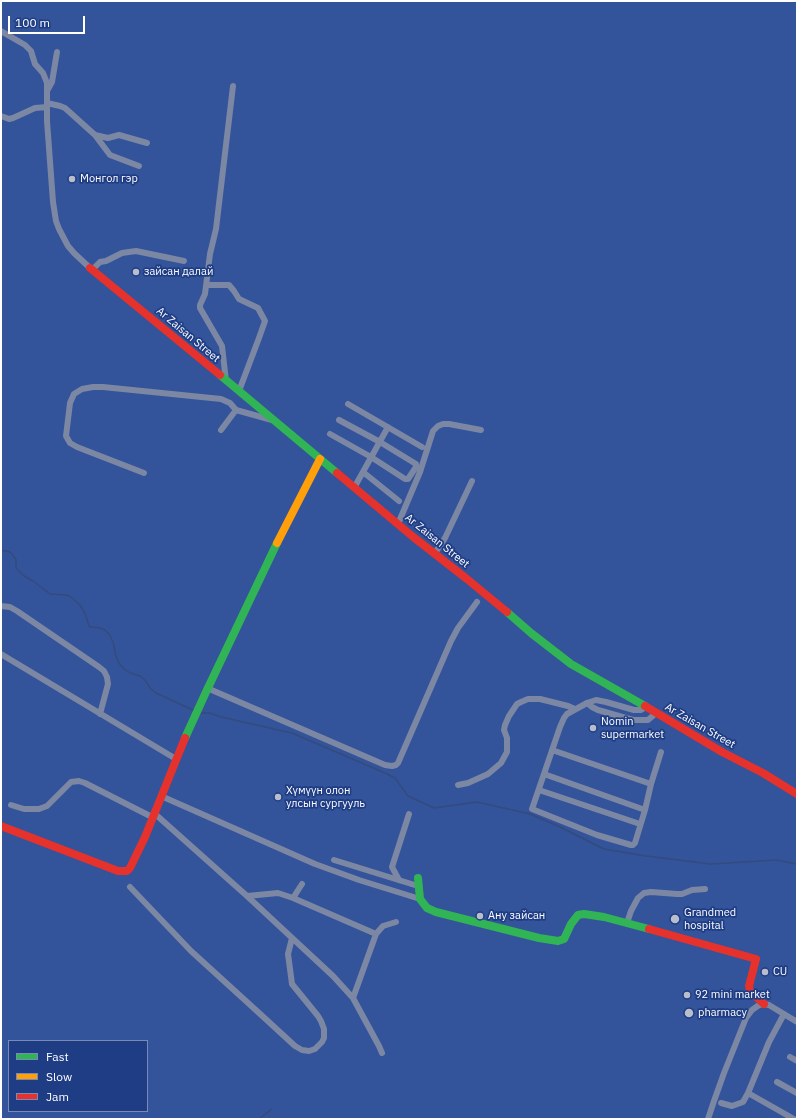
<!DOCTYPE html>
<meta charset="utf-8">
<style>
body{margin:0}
#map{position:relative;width:798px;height:1120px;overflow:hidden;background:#36466d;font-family:"IBM Plex Sans",sans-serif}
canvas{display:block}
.frame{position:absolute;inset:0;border:2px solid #fff;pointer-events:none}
.legend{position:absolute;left:8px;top:1040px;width:140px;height:72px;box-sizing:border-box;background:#1f3d84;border:1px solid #798bb5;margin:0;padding:5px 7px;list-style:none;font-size:12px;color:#fff}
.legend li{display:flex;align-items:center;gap:8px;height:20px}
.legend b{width:20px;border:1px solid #798bb5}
.scale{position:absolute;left:8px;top:16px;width:77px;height:18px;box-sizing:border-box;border:2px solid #fff;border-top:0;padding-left:5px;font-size:12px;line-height:14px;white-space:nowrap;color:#fff;-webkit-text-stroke:3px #1f3d84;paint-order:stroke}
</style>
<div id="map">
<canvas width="798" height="1120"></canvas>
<div class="frame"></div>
<ul class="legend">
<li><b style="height:5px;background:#30b455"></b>Fast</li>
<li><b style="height:5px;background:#ff9f0a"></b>Slow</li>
<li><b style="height:5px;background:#e5322d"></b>Jam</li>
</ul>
<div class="scale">100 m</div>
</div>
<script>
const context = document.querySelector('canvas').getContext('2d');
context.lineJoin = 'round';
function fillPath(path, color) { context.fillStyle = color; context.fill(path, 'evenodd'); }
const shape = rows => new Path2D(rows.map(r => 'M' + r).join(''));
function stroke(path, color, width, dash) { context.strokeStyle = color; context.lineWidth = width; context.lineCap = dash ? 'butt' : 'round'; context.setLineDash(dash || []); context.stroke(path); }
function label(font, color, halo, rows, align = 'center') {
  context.font = font + ' "IBM Plex Sans",sans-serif'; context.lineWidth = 3.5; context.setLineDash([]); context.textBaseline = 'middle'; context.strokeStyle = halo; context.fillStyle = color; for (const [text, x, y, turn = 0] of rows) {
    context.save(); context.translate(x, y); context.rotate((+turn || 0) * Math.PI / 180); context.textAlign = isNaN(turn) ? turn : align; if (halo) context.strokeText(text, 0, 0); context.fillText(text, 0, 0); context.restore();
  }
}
const green = shape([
 [1,1,797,1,797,1119,1,1119],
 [9,1041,147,1041,147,1111,9,1111]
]);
const stream = shape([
 [1,550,10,552,12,554,16,560,16,568,24,576,33,581,50,594,67,595,71,597,80,605,85,613,89,626,91,627,100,628,105,630,109,634,113,642,116,656,119,663,124,669,130,673,140,676,144,679,151,689,156,693,167,698,195,711],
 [201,713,210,713,221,717,292,733,385,773,395,778,408,796,434,808,477,802,530,814,558,826,604,849,646,856,711,864,776,860,797,864],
 [259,1119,272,1109]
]);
const street = shape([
 [1,31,25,45,31,51,35,64,43,73,47,83,47,121,53,202,56,221,59,229,68,246,74,253,90,268],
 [47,91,52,82,57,52],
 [47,103,60,106,65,108,95,135,110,155,139,166],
 [1,116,9,119,13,118,35,108,47,107],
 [95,135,108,138,119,135,147,143],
 [92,270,100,262,106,261,122,253,136,251,184,261],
 [207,285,229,285,234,291,239,299,258,308,265,321,259,338,239,391],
 [226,381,222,346,200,308,200,305,205,294,210,254,216,229,233,86],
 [348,404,422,447],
 [221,430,236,410,272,420],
 [330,434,371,457,405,479,408,479,416,467,416,464,380,442,339,420],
 [363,472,399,501],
 [144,473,77,447,70,443,66,436,70,403,74,394,82,389,93,387,103,387,221,399,230,403,236,410],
 [354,488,388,427],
 [398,524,420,472,433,431,438,426,443,424,449,424,481,430],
 [435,553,445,538,472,481],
 [1,606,10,607,17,611,99,667,104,671,107,677,108,684,100,714],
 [1,654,176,759],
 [207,688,385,765,392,766,396,765,398,763,451,641,458,628,477,602],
 [587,703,592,707,598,710,633,720,648,720,656,713],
 [646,707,641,710,634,710,606,702,596,700,587,703,567,714,564,718,560,727,532,809,597,835,631,845,633,845,635,843,645,810,651,784,661,752],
 [552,750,651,784],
 [544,774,645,810],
 [458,785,468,783,488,774,501,763,507,752,507,738,504,730,505,725,509,716,517,704,521,702,528,699,540,699,568,706,575,709],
 [539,790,640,824],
 [161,796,315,864,359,880,420,899],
 [11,805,24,809,39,809,47,806,71,782,79,781,85,783,152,817],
 [154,813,247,896,333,976,353,998,379,1046,382,1053],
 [334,860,418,886],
 [399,880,392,867,409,814],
 [130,887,191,951,258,1012,295,1046,302,1050,309,1051,315,1049,322,1042,324,1038,324,1029,321,1021,318,1016,292,984,288,954,292,938],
 [247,896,278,893,293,898,376,934,353,998],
 [293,898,302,884],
 [627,923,631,911,638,898,644,893,651,892,677,894,682,894,692,890,705,889],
 [376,934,383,926,396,922],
 [790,1057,797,1061],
 [777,1082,797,1093],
 [748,1093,794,1119],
 [721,1103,732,1106,743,1102,748,1093,769,1042,784,1014],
 [708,1119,714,1101,724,1073,746,1018,752,1010,759,1005,764,1004,769,1005,797,1022]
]);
const fast = shape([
 [220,375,337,473],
 [507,612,531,633,571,664,645,706],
 [185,738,206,692,277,543],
 [418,878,420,899,427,908,436,912,539,938,558,941,564,939,571,924,578,915,584,914,604,917,649,929]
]);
const slow = shape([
 [277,543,320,459]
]);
const jam = shape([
 [90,268,220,375],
 [337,473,412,536,467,579,507,612],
 [645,706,722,752,763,773,797,794],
 [1,826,118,871,127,871,130,868,145,837,185,738],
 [649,929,756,959,749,986,750,991,764,1004]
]);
const markers = [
 [72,179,4,"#b9becc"],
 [136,272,4,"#b9becc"],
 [593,728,4,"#b9becc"],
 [278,797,4,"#b9becc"],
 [480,916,4,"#b9becc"],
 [675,919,5,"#b9becc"],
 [765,972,4,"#b9becc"],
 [687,995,4,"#b9becc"],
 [689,1013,5,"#b9becc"]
];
const poiNames = [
 ["Монгол гэр",80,179],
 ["зайсан далай",144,272],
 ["Nomin",601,722],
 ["supermarket",601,735],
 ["Хүмүүн олон",286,791],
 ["улсын сургууль",286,804],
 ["Grandmed",684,913],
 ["hospital",684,926],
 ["Ану зайсан",488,916],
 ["CU",773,972],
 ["92 mini market",695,995],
 ["pharmacy",698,1013]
];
const streetNames = [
 ["Ar Zaisan Street",188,335,40],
 ["Ar Zaisan Street",437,541,39],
 ["Ar Zaisan Street",700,726,30]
];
fillPath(green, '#33539b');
stroke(stream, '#344b7d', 1.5);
stroke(street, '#7c87a3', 6);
stroke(fast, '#30b455', 8);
stroke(slow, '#ff9f0a', 8);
stroke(jam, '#e5322d', 8);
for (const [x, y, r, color] of markers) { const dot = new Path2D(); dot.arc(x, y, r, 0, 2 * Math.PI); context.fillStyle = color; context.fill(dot); stroke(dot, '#1f3d84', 1.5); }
label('11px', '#fff', '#1f3d84', poiNames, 'left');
label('11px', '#fff', '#1f3d84', streetNames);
</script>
